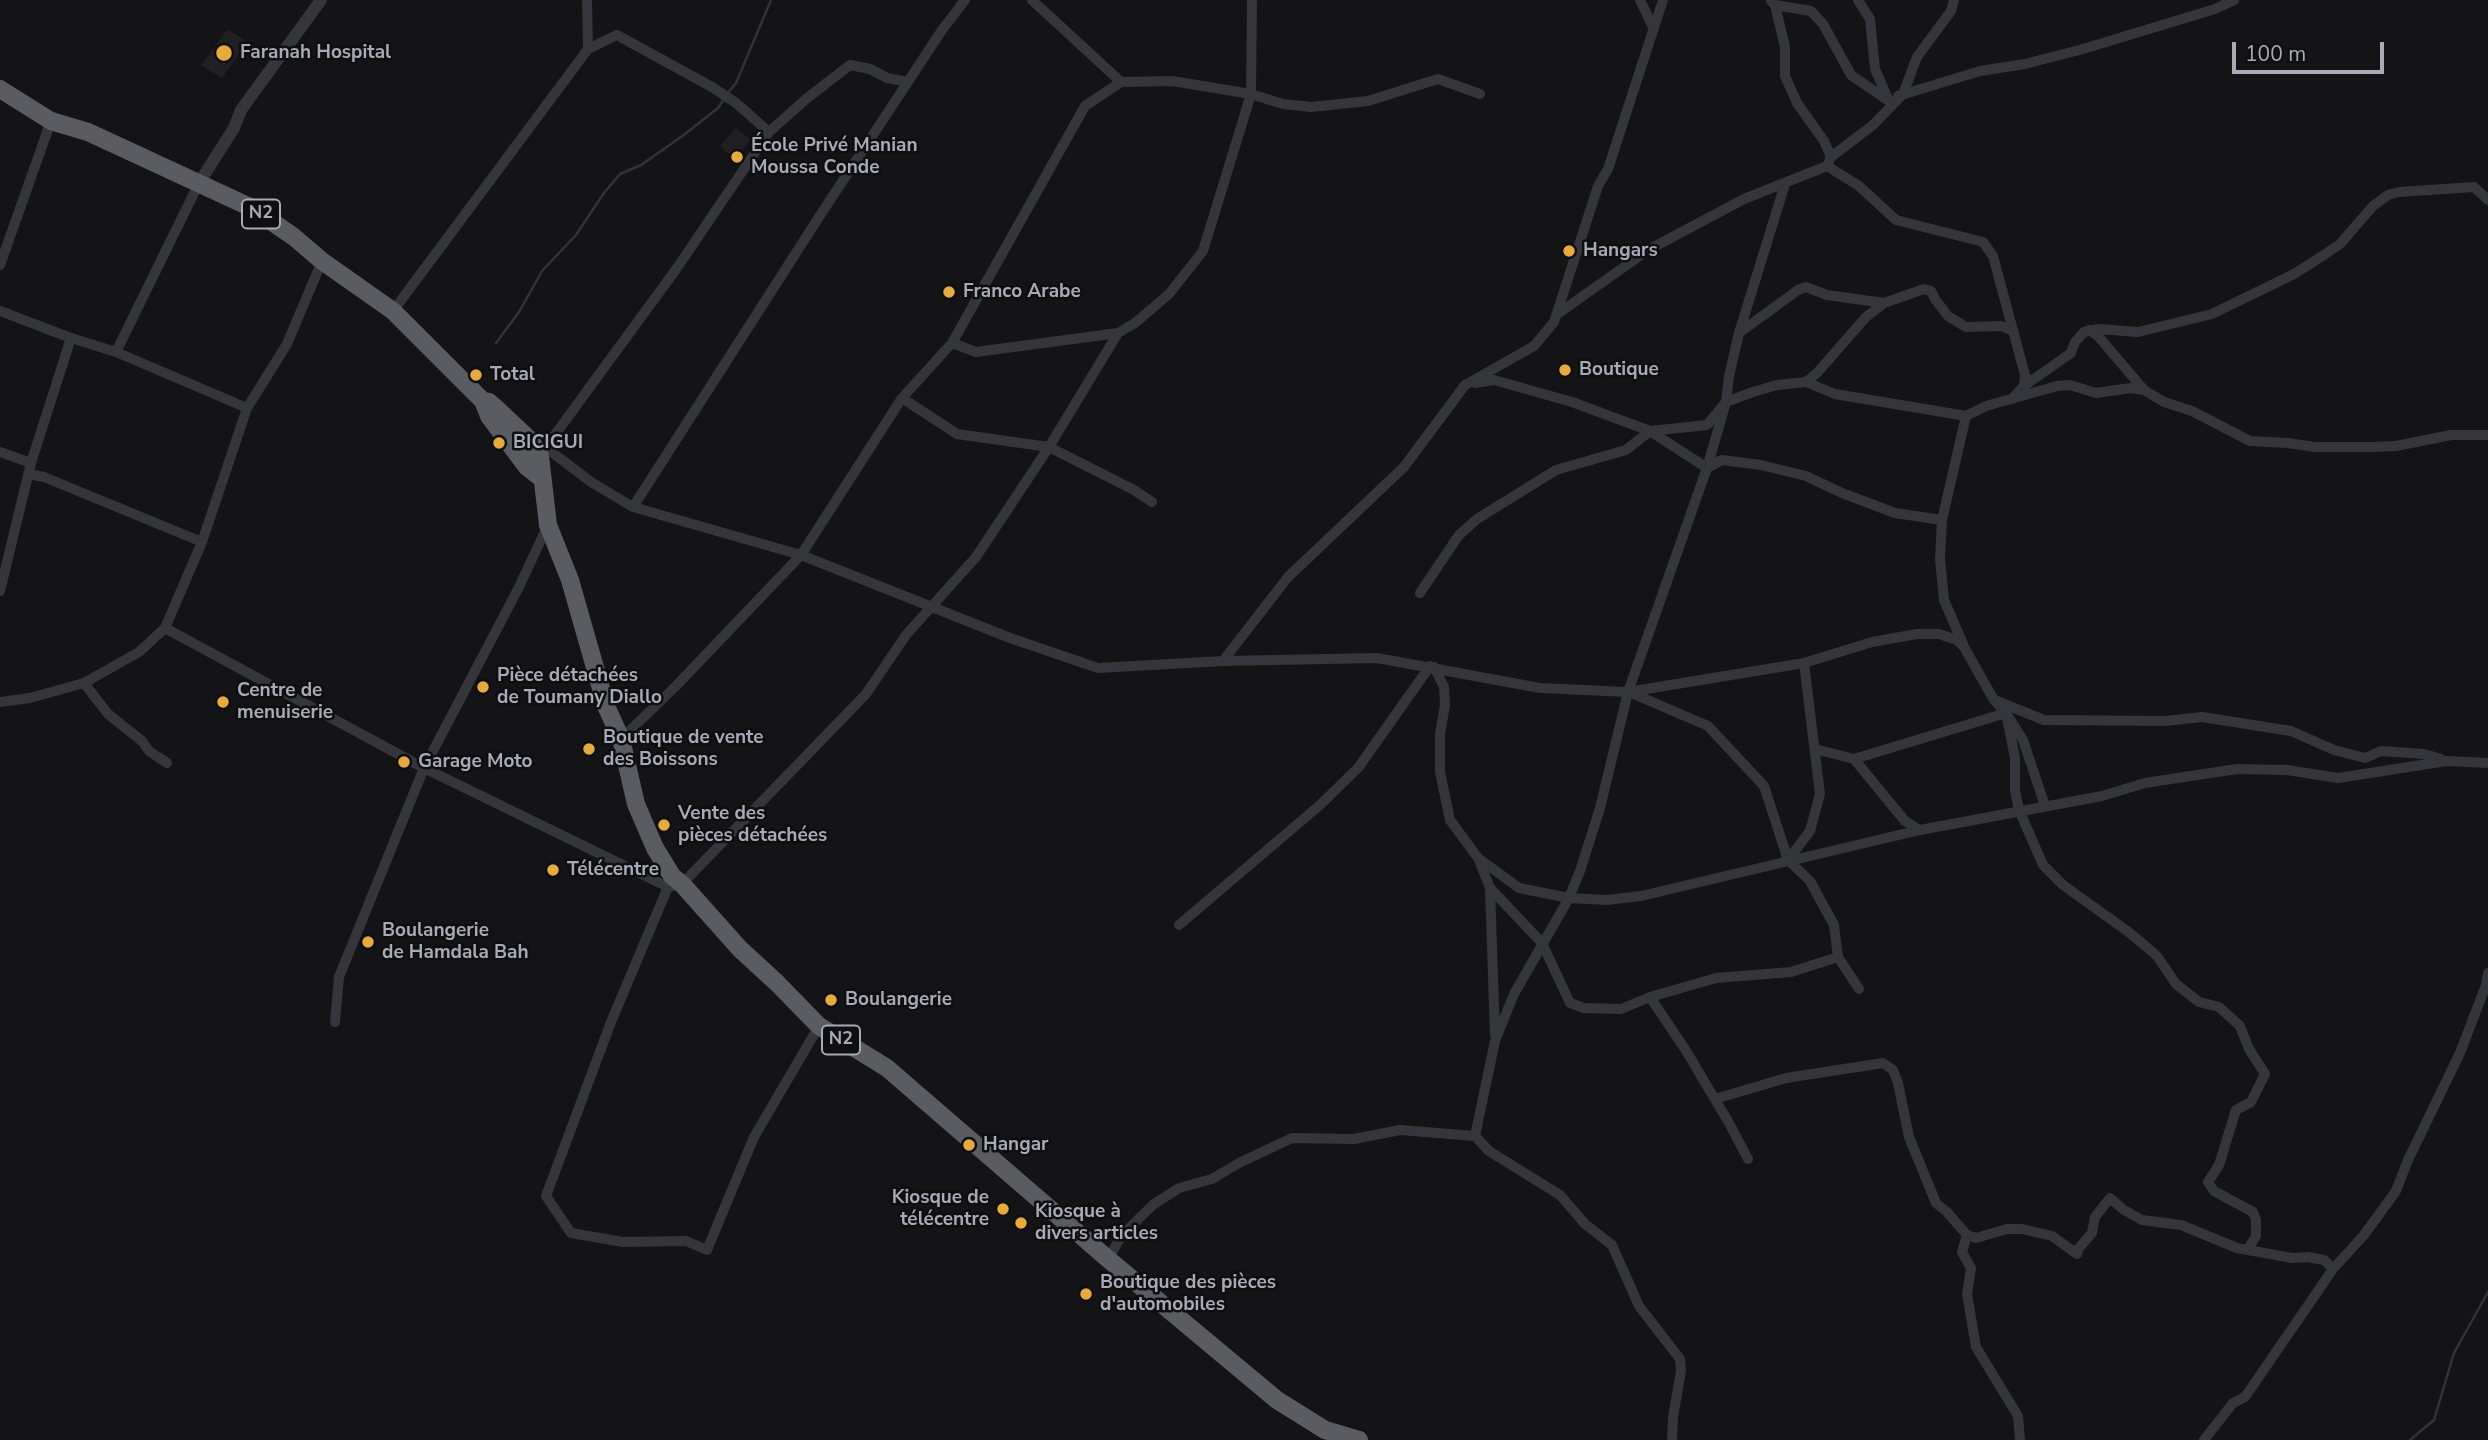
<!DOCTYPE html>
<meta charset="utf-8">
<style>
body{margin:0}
#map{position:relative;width:2488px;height:1440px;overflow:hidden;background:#141416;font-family:"Nunito Sans",sans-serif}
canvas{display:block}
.scale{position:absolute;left:2232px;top:42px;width:152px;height:32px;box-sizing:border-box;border:4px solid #a7abb5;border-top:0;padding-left:9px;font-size:21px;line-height:24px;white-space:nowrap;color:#a7abb5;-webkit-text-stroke:5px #0f0f11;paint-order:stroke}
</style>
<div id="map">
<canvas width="2488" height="1440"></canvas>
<div class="scale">100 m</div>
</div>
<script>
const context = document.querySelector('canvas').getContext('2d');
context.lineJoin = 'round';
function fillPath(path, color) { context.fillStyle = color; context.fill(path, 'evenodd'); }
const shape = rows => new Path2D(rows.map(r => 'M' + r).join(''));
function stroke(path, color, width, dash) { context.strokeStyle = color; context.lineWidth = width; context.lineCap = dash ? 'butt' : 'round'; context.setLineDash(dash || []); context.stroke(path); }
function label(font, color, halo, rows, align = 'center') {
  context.font = font + ' "Nunito Sans",sans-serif'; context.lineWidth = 5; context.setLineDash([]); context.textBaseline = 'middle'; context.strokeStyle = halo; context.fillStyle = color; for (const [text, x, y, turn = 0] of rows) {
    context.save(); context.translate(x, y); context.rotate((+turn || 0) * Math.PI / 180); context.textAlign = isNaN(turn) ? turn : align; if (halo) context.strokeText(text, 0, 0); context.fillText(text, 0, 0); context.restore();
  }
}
const built = shape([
 [228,29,247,42,222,78,201,65],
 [736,128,751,140,734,159,720,146]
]);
const stream = shape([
 [728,93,736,83,771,0],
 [496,343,519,312,542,271,576,235,604,193,620,174,641,165,681,137,718,108,724,99],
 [2410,1440,2434,1420,2454,1353,2488,1292]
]);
const minor = shape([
 [587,0,588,49],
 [1032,0,1121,82,1172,81,1251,94,1283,104,1311,107,1368,101,1438,79,1480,94],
 [1640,0,1653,27],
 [1771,1,1775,5,1785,47,1785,76,1797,103,1824,141,1831,157],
 [1775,5,1811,11,1823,24,1851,75,1889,101,1875,69,1870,19,1858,0],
 [1898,96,1980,71,2025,64,2083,49,2215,9,2234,0],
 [1827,166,1859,186,1896,220,1983,242,1993,256,2025,375,2024,386],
 [0,265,51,121],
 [0,311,71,338,116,352,247,408],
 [393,311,588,49,617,35,712,87,736,103,769,132],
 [1559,313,1648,250,1744,199,1827,166,1831,157,1873,125,1903,94,1917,57,1951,11,1954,0],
 [2089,330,2098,336,2144,390],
 [1739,333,1798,290,1806,287,1827,295,1884,303],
 [952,343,976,352,1118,333],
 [116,352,199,183],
 [1806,382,1817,373,1866,317,1884,303,1924,289,1931,291,1935,299,1948,316,1966,327,2001,326,2013,331],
 [1475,383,1494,380,1572,402,1650,431,1707,468,1722,460,1761,465,1806,476,1842,493,1895,513,1942,520],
 [902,398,957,434,1049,447,1134,490,1152,502],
 [2012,399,2024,386,2071,353,2075,342,2084,332,2099,329,2138,332,2212,314,2294,274,2324,255,2340,244,2373,206,2388,195,2399,192,2474,187,2488,200],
 [545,447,591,482,633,507,801,555,1010,638,1098,668,1223,661,1377,658,1540,688,1628,692,1804,663,1872,642,1917,634,1939,634,1957,640,1964,647,1994,700,2006,713,2015,758,2015,791,2019,810,2043,865,2063,885,2130,933,2157,956,2176,984,2199,1002,2219,1007,2240,1026,2249,1049,2265,1074,2251,1102,2236,1110,2219,1165,2208,1182,2214,1191,2253,1212,2256,1220,2256,1236,2248,1249],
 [543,451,677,268,769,132,806,99,850,65,870,69,887,78,908,82],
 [0,452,31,463],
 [29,474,44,477,202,542],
 [633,507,819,217,942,30,965,0],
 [0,591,31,463,71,338],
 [1420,593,1459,535,1477,519,1556,470,1626,450,1650,431,1707,425,1726,402,1753,392,1777,385,1806,382,1835,394,1966,416],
 [165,628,202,542,247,408,287,344,322,261],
 [1963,644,1944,600,1940,559,1942,520,1966,416,1986,406,2057,386,2070,385,2096,393,2131,388,2144,390,2164,402,2192,411,2250,441,2288,443,2315,447,2371,447,2396,446,2451,435,2488,435],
 [1223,661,1288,577,1404,467,1465,385,1534,346,1554,322,1598,186,1608,169,1663,0],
 [1434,667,1444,687,1445,705,1440,734,1440,772,1450,820,1478,858,1519,888,1569,898,1607,900,1641,896,1920,830,2102,796,2145,783,2184,777,2237,769,2287,770,2338,778,2447,761,2488,763],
 [84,683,108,714,142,741,149,751,167,763],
 [1629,692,1708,726,1764,786,1788,860,1810,881,1834,925,1838,957,1859,989],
 [1997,701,2044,720,2165,721,2202,717,2291,731,2334,750,2365,758,2381,751,2424,754,2441,759],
 [0,702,30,698,84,683,139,652,165,628,424,768,668,887],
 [621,739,676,686,801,555,902,398,952,343,1085,106,1121,82],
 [1815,749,1854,759,2006,713,2023,740,2045,806],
 [1854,759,1905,821,1920,830],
 [1479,860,1490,888,1542,943,1570,1003,1584,1008,1621,1009,1650,997,1716,978,1791,972,1838,957],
 [1788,860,1810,831,1820,794,1804,663],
 [1490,888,1495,1035],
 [1179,925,1320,805,1358,768,1430,666],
 [1650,997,1685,1049,1729,1123,1748,1159],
 [335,1022,339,977,424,768,518,589,548,525],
 [819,1026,754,1137,707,1250,686,1241,623,1242,571,1233,546,1196,611,1022,668,887,682,884,866,694,906,635,976,557,1049,447,1118,333,1135,323,1169,294,1203,251,1251,94,1252,0],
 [1715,1099,1786,1078,1883,1063,1893,1070,1898,1083,1909,1137,1936,1203,1947,1212,1967,1235,1976,1238,2007,1229,2022,1229,2052,1236,2077,1254,2079,1248,2092,1233,2095,1217,2110,1198,2124,1210,2142,1220,2181,1225,2237,1248,2292,1258,2308,1257,2324,1260,2333,1269],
 [1967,1235,1962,1252,1971,1268,1967,1294,1976,1347,2018,1416,2020,1440],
 [1108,1259,1122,1235,1154,1204,1179,1188,1212,1179,1239,1163,1292,1138,1354,1139,1400,1130,1475,1136],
 [1672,1440,1673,1417,1681,1371,1680,1359,1639,1306,1612,1245,1585,1224,1560,1195,1489,1151,1475,1136,1495,1041,1514,994,1569,898,1580,871,1600,808,1628,692,1707,468,1726,402,1729,376,1739,333,1785,184],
 [2204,1440,2233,1403,2245,1397,2333,1269,2364,1235,2396,1191,2408,1160,2460,1053,2486,985,2488,973]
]);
const tertiary = shape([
 [199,183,234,128,241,110,321,0]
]);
const trunk = shape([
 [0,89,51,121,88,132,252,208,294,237,322,261,393,311,483,401,489,402,497,409,531,441,540,456,548,525,570,580,606,706,621,739,636,804,655,848,672,876,682,884,740,949,777,983,819,1026,887,1068,1108,1259,1277,1400,1325,1430,1359,1440],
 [483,401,489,416,527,467,541,478]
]);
const markers = [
 [224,53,9,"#e6ab3c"],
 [737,157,7,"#e6ab3c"],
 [1569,251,7,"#e6ab3c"],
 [949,292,7,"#e6ab3c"],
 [1565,370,7,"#e6ab3c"],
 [476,375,7,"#e6ab3c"],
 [499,443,7,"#e6ab3c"],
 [483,687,7,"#e6ab3c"],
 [223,702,7,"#e6ab3c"],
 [589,749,7,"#e6ab3c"],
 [404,762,7,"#e6ab3c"],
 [664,825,7,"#e6ab3c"],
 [553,870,7,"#e6ab3c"],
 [368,942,7,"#e6ab3c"],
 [831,1000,7,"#e6ab3c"],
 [969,1145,7,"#e6ab3c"],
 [1003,1209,7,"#e6ab3c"],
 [1021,1223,7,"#e6ab3c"],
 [1086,1294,7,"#e6ab3c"]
];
const shields = [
 [261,214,38],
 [841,1040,38]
];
const shieldNames = [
 ["N2",261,214],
 ["N2",841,1040]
];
const poiNames = [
 ["Faranah Hospital",240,53],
 ["École Privé Manian",751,146],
 ["Moussa Conde",751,168],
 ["Hangars",1583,251],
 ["Franco Arabe",963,292],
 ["Boutique",1579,370],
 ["Total",490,375],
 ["BICIGUI",513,443],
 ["Pièce détachées",497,676],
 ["de Toumany Diallo",497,698],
 ["Centre de",237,691],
 ["menuiserie",237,713],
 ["Boutique de vente",603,738],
 ["des Boissons",603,760],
 ["Garage Moto",418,762],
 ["Vente des",678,814],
 ["pièces détachées",678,836],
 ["Télécentre",567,870],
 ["Boulangerie",382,931],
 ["de Hamdala Bah",382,953],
 ["Boulangerie",845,1000],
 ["Hangar",983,1145],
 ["Kiosque de",989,1198,"right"],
 ["télécentre",989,1220,"right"],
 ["Kiosque à",1035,1212],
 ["divers articles",1035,1234],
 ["Boutique des pièces",1100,1283],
 ["d'automobiles",1100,1305]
];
fillPath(built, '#202023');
stroke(stream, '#2d353b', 2.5);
stroke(minor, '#35363b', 10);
stroke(tertiary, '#35363b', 12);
stroke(trunk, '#5a5c62', 18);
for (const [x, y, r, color] of markers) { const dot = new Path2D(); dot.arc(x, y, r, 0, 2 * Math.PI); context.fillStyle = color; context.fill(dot); stroke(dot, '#0f0f11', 2.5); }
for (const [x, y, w] of shields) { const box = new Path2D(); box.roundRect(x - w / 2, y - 14.5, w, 29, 5); context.fillStyle = '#0f0f11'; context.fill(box); stroke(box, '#a7abb5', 2); }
label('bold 18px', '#a7abb5', null, shieldNames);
label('bold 19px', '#a7abb5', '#0f0f11', poiNames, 'left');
</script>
